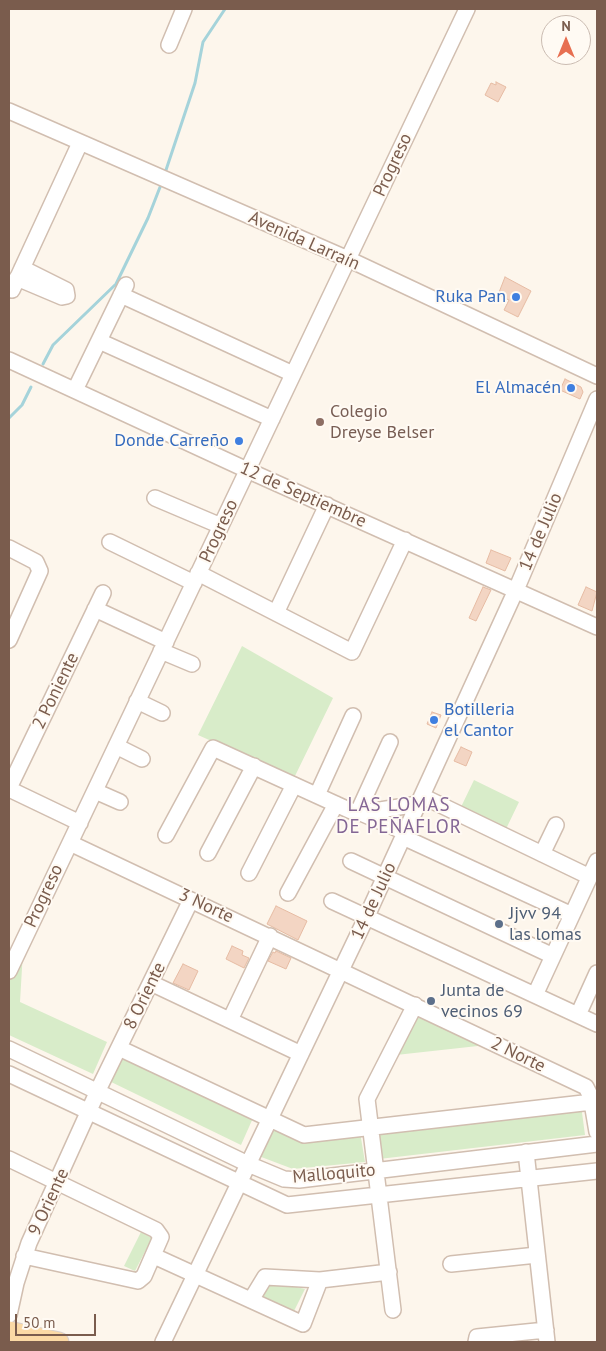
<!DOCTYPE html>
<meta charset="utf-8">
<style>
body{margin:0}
#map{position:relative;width:606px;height:1351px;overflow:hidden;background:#fdf6ec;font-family:"PT Sans",sans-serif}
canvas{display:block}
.frame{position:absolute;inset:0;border:10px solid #7a5c4d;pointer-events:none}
.north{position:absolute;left:541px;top:15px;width:50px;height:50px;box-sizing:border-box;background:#fffaf3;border:1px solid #cabbb1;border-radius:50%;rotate:0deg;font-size:14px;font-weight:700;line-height:20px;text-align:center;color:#7a5c4d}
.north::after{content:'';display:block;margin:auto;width:18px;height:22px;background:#e76f51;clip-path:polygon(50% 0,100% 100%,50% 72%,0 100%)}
.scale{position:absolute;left:15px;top:1314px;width:81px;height:22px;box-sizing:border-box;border:2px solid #7a5c4d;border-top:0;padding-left:6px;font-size:15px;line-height:18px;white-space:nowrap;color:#7a5c4d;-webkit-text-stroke:4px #fffaf3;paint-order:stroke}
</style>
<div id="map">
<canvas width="606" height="1351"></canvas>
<div class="frame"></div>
<div class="north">N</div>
<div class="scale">50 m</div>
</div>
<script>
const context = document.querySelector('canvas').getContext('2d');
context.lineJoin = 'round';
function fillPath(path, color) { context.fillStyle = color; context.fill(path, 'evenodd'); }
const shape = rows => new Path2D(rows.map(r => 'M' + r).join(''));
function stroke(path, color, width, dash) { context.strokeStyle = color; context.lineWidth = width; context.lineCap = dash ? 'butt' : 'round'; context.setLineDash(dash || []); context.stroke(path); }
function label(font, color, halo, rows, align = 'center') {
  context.font = font + ' "PT Sans",sans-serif'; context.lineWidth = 4; context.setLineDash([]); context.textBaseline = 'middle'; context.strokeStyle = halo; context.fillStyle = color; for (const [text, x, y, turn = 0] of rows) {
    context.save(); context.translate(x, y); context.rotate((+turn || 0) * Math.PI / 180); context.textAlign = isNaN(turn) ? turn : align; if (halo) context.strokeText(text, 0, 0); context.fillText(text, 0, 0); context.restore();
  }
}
const green = shape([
 [242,646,333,698,294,778,198,735],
 [474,780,519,802,506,829,461,807],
 [23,951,20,1002,107,1042,93,1074,9,1035,9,982],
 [419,1010,487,1045,396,1055],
 [118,1054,253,1118,241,1145,105,1079],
 [581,1105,585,1135,379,1159,375,1131],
 [269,1127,297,1139,360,1132,365,1162,293,1169,256,1155],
 [141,1232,152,1238,135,1271,124,1266],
 [266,1280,305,1289,291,1317,254,1301]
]);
const stream = shape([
 [165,173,195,83,203,42,225,9],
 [43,364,53,345,116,284,148,218,162,182],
 [9,418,22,405,31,387]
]);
const building = shape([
 [496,82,506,87,498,102,485,95,491,83,496,85,496,82],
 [505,277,531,291,518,317,504,310,509,300,498,295,505,277],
 [565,379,581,387,583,392,580,399,560,390,565,379],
 [491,550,511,558,505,571,486,563,491,550],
 [483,587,491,590,476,621,469,618,483,587],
 [586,587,597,592,592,611,578,605,586,587],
 [432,712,441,715,436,728,427,724,432,712],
 [461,747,472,752,466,766,454,761,461,747],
 [276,906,307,921,298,940,267,924,276,906],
 [232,946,243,951,242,955,249,958,244,968,226,959,232,946],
 [276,951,291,958,286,969,268,961,273,952,275,953,276,951],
 [183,964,198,971,189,990,173,983,183,964]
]);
const minor = shape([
 [169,45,184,9],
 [9,111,348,259,597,376],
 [17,278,62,297,67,296,66,290,22,268],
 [12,290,80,143],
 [121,295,293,374],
 [99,341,272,419],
 [9,360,247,470,597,627],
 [75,390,126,285],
 [155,498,221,526],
 [110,542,194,583],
 [9,548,36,562,40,571,9,640],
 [198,573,352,652,405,540],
 [95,609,166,642],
 [276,613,327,505],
 [161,651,192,664],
 [137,701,162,713],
 [116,746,142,759],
 [9,788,103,593],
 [9,789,80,823],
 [95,791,120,802],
 [317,795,353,716],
 [422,796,590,877],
 [358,812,390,742],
 [361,813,418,804],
 [166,835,213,748,351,811,361,813,405,832],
 [403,837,572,915],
 [70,843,586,1087,591,1097,597,1132],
 [208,853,254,766],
 [542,854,556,825],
 [351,861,553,956],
 [249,873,294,785],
 [288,893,336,804],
 [332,901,597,1024],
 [9,971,467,9],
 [151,983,301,1054],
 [535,995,597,861],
 [578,1015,597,973],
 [230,1020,270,936],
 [119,1048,304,1135,592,1102],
 [9,1049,248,1164,284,1179,299,1180,597,1144],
 [9,1074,287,1205,597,1171],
 [526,1152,547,1342],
 [9,1159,156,1230,161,1237,144,1276,138,1281,24,1256],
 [154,1256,303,1324,320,1280],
 [451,1264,537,1255],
 [251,1300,265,1277,320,1280,389,1272],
 [393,1310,367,1099,415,1005],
 [9,1315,16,1283,29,1243,101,1084,191,900],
 [163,1342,366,918,516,590,597,399],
 [476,1342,477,1337,546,1330]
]);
const major = shape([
 [9,1331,59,1342]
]);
const markers = [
 [516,297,5,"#3f7fe0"],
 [571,388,5,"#3f7fe0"],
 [320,422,5,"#8d6e63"],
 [239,441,5,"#3f7fe0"],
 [434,720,5,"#3f7fe0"],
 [499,924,5,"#5c6f8a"],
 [431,1001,5,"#5c6f8a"]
];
const streetNames = [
 ["Progreso",393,165,-65],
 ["Avenida Larraín",304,241,24],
 ["12 de Septiembre",303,495,24],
 ["Progreso",219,531,-65],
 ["14 de Julio",541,532,-67],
 ["2 Poniente",56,691,-64],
 ["Progreso",44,896,-65],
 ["14 de Julio",374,901,-65],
 ["3 Norte",206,906,25],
 ["8 Oriente",145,996,-64],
 ["2 Norte",518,1055,26],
 ["Malloquito",334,1174,-5],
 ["9 Oriente",49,1202,-65]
];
const shopNames = [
 ["Ruka Pan",506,297],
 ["El Almacén",561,388],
 ["Donde Carreño",229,441],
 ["Botilleria",444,710,"left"],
 ["el Cantor",444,731,"left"]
];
const educationNames = [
 ["Colegio",330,412],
 ["Dreyse Belser",330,433]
];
const serviceNames = [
 ["Jjvv 94",509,914],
 ["las lomas",509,935],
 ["Junta de",441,991],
 ["vecinos 69",441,1012]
];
const neighbourhoodNames = [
 ["LAS LOMAS",399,806],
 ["DE PEÑAFLOR",399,828]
];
fillPath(green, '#d8ecc9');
stroke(stream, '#a5d3da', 3);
fillPath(building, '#f3d5c3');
stroke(building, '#e6bba3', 1);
stroke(minor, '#d1beb0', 18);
stroke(major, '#dad1cd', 21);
stroke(minor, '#fff', 15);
stroke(major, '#fbd9a5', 19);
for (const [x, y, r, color] of markers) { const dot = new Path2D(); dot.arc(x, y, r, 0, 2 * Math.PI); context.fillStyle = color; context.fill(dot); stroke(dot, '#fffaf3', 2); }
label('18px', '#7a5c4d', '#fffaf3', streetNames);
label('18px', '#366cbe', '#fffaf3', shopNames, 'right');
label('18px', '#785e54', '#fffaf3', educationNames, 'left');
label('18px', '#4e5e75', '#fffaf3', serviceNames, 'left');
context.letterSpacing = '1px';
label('19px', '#846695', '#fffaf3', neighbourhoodNames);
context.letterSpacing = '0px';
</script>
